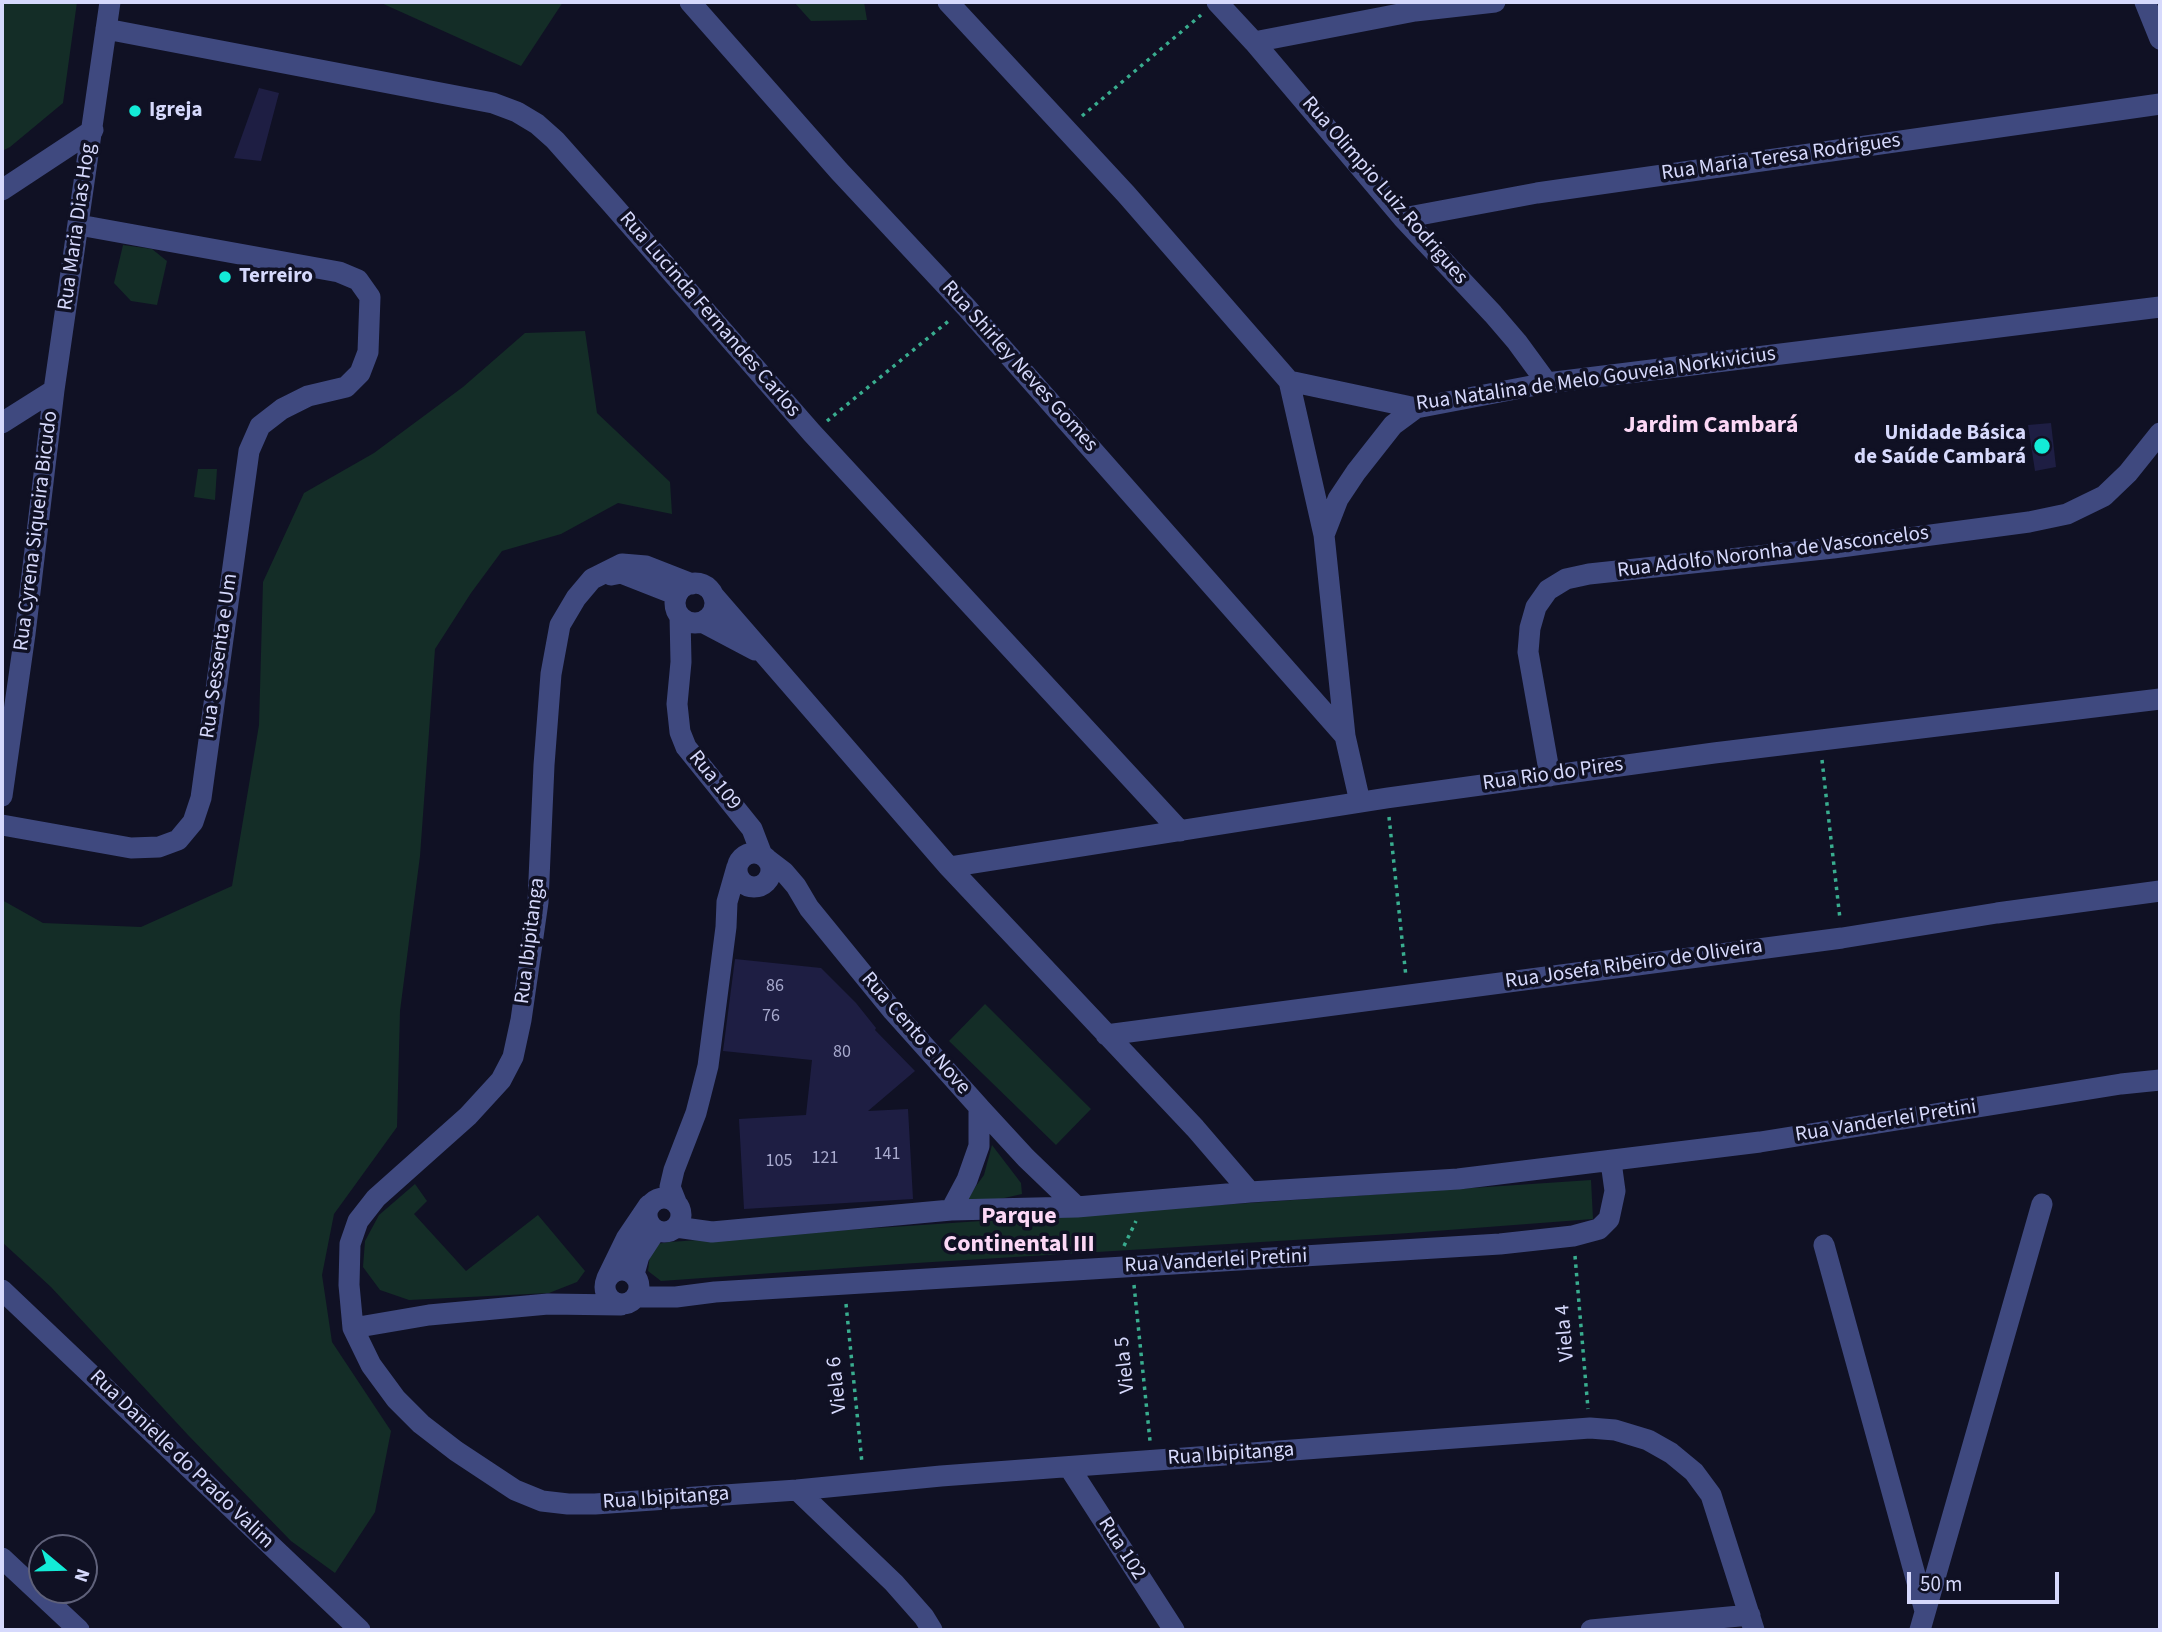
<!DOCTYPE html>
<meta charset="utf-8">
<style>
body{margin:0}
#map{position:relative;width:2162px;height:1632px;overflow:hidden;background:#101124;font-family:"Source Sans 3",sans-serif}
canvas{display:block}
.frame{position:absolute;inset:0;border:4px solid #d6d9fc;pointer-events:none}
.north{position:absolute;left:28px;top:1534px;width:70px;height:70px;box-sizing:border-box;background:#101124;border:2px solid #5f617a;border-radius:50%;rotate:109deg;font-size:19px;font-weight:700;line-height:28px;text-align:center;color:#d6d9fc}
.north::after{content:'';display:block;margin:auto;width:24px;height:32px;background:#13ebd7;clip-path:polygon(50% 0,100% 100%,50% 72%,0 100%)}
.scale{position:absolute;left:1907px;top:1572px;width:152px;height:32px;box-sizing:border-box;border:4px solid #d6d9fc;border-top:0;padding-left:9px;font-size:21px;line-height:24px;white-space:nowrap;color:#d6d9fc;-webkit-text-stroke:5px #101124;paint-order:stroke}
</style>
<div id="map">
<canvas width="2162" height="1632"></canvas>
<div class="frame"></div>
<div class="north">N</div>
<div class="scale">50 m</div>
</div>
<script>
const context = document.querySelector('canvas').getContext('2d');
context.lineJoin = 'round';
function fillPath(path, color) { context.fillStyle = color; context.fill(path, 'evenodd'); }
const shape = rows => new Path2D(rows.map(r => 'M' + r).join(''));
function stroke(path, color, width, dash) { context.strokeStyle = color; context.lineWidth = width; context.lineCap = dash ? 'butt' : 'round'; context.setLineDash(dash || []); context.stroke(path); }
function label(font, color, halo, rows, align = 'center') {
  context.font = font + ' "Source Sans 3",sans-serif'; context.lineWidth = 7; context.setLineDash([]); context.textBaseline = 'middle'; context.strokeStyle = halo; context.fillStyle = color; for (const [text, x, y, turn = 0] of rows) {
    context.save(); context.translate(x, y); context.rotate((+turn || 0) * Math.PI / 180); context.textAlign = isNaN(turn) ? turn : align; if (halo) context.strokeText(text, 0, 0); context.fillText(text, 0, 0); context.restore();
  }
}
const green = shape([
 [2,2,77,2,63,103,10,147,2,151],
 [379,2,563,2,521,66],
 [794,2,864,2,867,20,811,21],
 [123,245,152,249,167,261,157,305,131,301,114,283],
 [585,331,597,413,670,482,672,514,618,503,561,534,502,551,471,593,435,649,420,856,400,1011,397,1127,334,1214,322,1275,332,1342,391,1431,375,1512,335,1573,291,1541,188,1435,51,1287,2,1242,2,900,43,923,141,927,232,886,259,725,263,582,304,493,374,453,463,387,525,333],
 [198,469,217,469,215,500,194,497],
 [985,1004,1091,1109,1056,1145,949,1041],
 [992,1145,1021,1183,1022,1194,973,1205,966,1200,984,1175],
 [1591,1180,1593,1219,1409,1233,900,1264,661,1281,648,1271,651,1245,669,1242],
 [415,1184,427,1201,414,1214,466,1271,538,1215,585,1271,577,1282,549,1293,409,1300,380,1290,363,1267,365,1241,379,1215]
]);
const building = shape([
 [259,88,279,93,261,161,234,158],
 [2051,423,2056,467,2035,471,2028,425],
 [735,959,821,968,856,1003,876,1028,875,1030,915,1071,868,1111,908,1109,913,1199,744,1209,739,1119,806,1115,812,1060,723,1051]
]);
const path = shape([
 [1082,116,1201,15],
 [827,421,951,319],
 [1822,760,1840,919],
 [1389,817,1406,977],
 [1124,1246,1136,1221],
 [1575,1256,1588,1409],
 [1134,1285,1150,1441],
 [846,1304,862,1463]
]);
const minor = shape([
 [690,2,839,171,966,307,1345,736],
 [948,2,1126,194,1289,381,1416,408,1547,383,2160,307],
 [1217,2,1254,42,1403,218,1493,314,1517,342,1547,383],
 [2145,2,2160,39],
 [106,29,493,103,517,112,537,124,555,140,611,203,812,433,1180,831],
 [1254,42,1415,11,1495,2],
 [2,190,93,130],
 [1403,218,1537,193,2160,104],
 [1289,381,1324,535,1345,736,1360,802],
 [2,423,54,390],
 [1324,535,1338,499,1356,472,1393,425,1416,408],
 [611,575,621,573,677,595],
 '675 603a20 20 0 1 1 40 0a20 20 0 1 1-40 0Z',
 [692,584,646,566,622,564,592,579,576,598,560,625,551,674,544,765,538,902,521,1020,513,1057,501,1080,468,1116,376,1198,358,1221,350,1244,349,1285,353,1328,371,1365,396,1399,421,1424,456,1451,515,1490,542,1501,568,1504,595,1504,797,1490,941,1476,1590,1428,1615,1430,1648,1440,1671,1453,1694,1472,1711,1495,1754,1630],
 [713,595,949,867,1195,1128,1250,1192],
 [680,616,681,662,677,704,680,732,686,747,752,829,762,855],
 [702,622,755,650],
 [1550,776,1528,652,1530,628,1536,607,1548,590,1566,579,1589,574,1833,548,2029,522,2067,514,2104,496,2128,473,2160,433],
 [2,796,25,634,54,390,110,2],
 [2,825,131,848,159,847,178,840,193,822,201,798,249,451,260,426,282,409,308,396,346,387,360,373,368,352,370,297,358,280,339,272,79,225],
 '737 870a17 17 0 1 1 34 0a17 17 0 1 1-34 0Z',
 [767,859,784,872,796,886,809,908,893,1011,979,1107,979,1146,967,1180,951,1210],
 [949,867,1387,798,1714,753,2160,699],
 [1106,1035,1842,938,1997,913,2160,891],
 [979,1107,1026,1158,1077,1207],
 '647 1215a17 17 0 1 1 34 0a17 17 0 1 1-34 0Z',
 [676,1202,670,1187,674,1170,696,1113,708,1066,726,927,727,902,737,867],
 [676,1227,712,1232,951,1210,1077,1207,1250,1192,1458,1179,1760,1142,2121,1084,2160,1080],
 [1824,1245,1925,1611],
 '605 1287a17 17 0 1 1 34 0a17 17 0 1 1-34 0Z',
 [634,1274,639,1256,656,1230],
 [607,1278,626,1239,649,1205],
 [2,1290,360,1630],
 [636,1297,676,1297,715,1292,1500,1244,1573,1236,1599,1229,1609,1219,1615,1191,1611,1162],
 [353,1328,429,1315,548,1304,621,1305],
 [1069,1467,1174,1630],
 [797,1490,894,1583,924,1617,932,1630],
 [2,1558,79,1630],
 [1591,1630,1750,1615],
 [1920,1630,2042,1204]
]);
const markers = [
 [135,111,7,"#13ebd7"],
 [225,277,7,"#13ebd7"],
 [2042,446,9,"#13ebd7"]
];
const numberNames = [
 ["86",775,987],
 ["76",771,1017],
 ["80",842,1053],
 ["141",887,1155],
 ["121",825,1159],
 ["105",779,1162]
];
const poiNames = [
 ["Igreja",149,111],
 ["Terreiro",239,277],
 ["Unidade Básica",2026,434,"right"],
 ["de Saúde Cambará",2026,458,"right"]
];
const streetNames = [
 ["Rua Maria Teresa Rodrigues",1781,158,-8],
 ["Rua Olimpio Luiz Rodrigues",1384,191,49],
 ["Rua Maria Dias Hog",78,227,-82],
 ["Rua Lucinda Fernandes Carlos",709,315,49],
 ["Rua Shirley Neves Gomes",1019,367,48],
 ["Rua Natalina de Melo Gouveia Norkivicius",1596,380,-8],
 ["Rua Cyrena Siqueira Bicudo",37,531,-83],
 ["Rua Adolfo Noronha de Vasconcelos",1773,553,-7],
 ["Rua Sessenta e Um",220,656,-82],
 ["Rua Rio do Pires",1553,775,-8],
 ["Rua 109",714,781,51],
 ["Rua Ibipitanga",531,941,-83],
 ["Rua Josefa Ribeiro de Oliveira",1634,965,-8],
 ["Rua Cento e Nove",915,1034,49],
 ["Rua Vanderlei Pretini",1886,1122,-9],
 ["Rua Vanderlei Pretini",1216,1262,-3],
 ["Viela 4",1566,1333,-95],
 ["Viela 5",1126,1365,-96],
 ["Viela 6",838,1385,-96],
 ["Rua Ibipitanga",1231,1455,-4],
 ["Rua Danielle do Prado Valim",181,1460,44],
 ["Rua Ibipitanga",666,1499,-4],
 ["Rua 102",1121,1549,57]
];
const quarterNames = [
 ["Jardim Cambará",1711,427],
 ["Parque",1019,1218],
 ["Continental III",1019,1246]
];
fillPath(green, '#142d27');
fillPath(building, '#1e1e43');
stroke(path, '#39ad8f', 3.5, [3.5, 5]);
stroke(minor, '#3f497f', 21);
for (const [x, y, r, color] of markers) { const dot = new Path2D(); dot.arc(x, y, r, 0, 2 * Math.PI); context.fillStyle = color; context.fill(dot); stroke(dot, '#101124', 2.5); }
label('18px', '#a8aace', null, numberNames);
label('bold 21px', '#d6d9fc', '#101124', poiNames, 'left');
label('21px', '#d6d9fc', '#101124', streetNames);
label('bold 24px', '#fcd8f6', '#101124', quarterNames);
</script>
